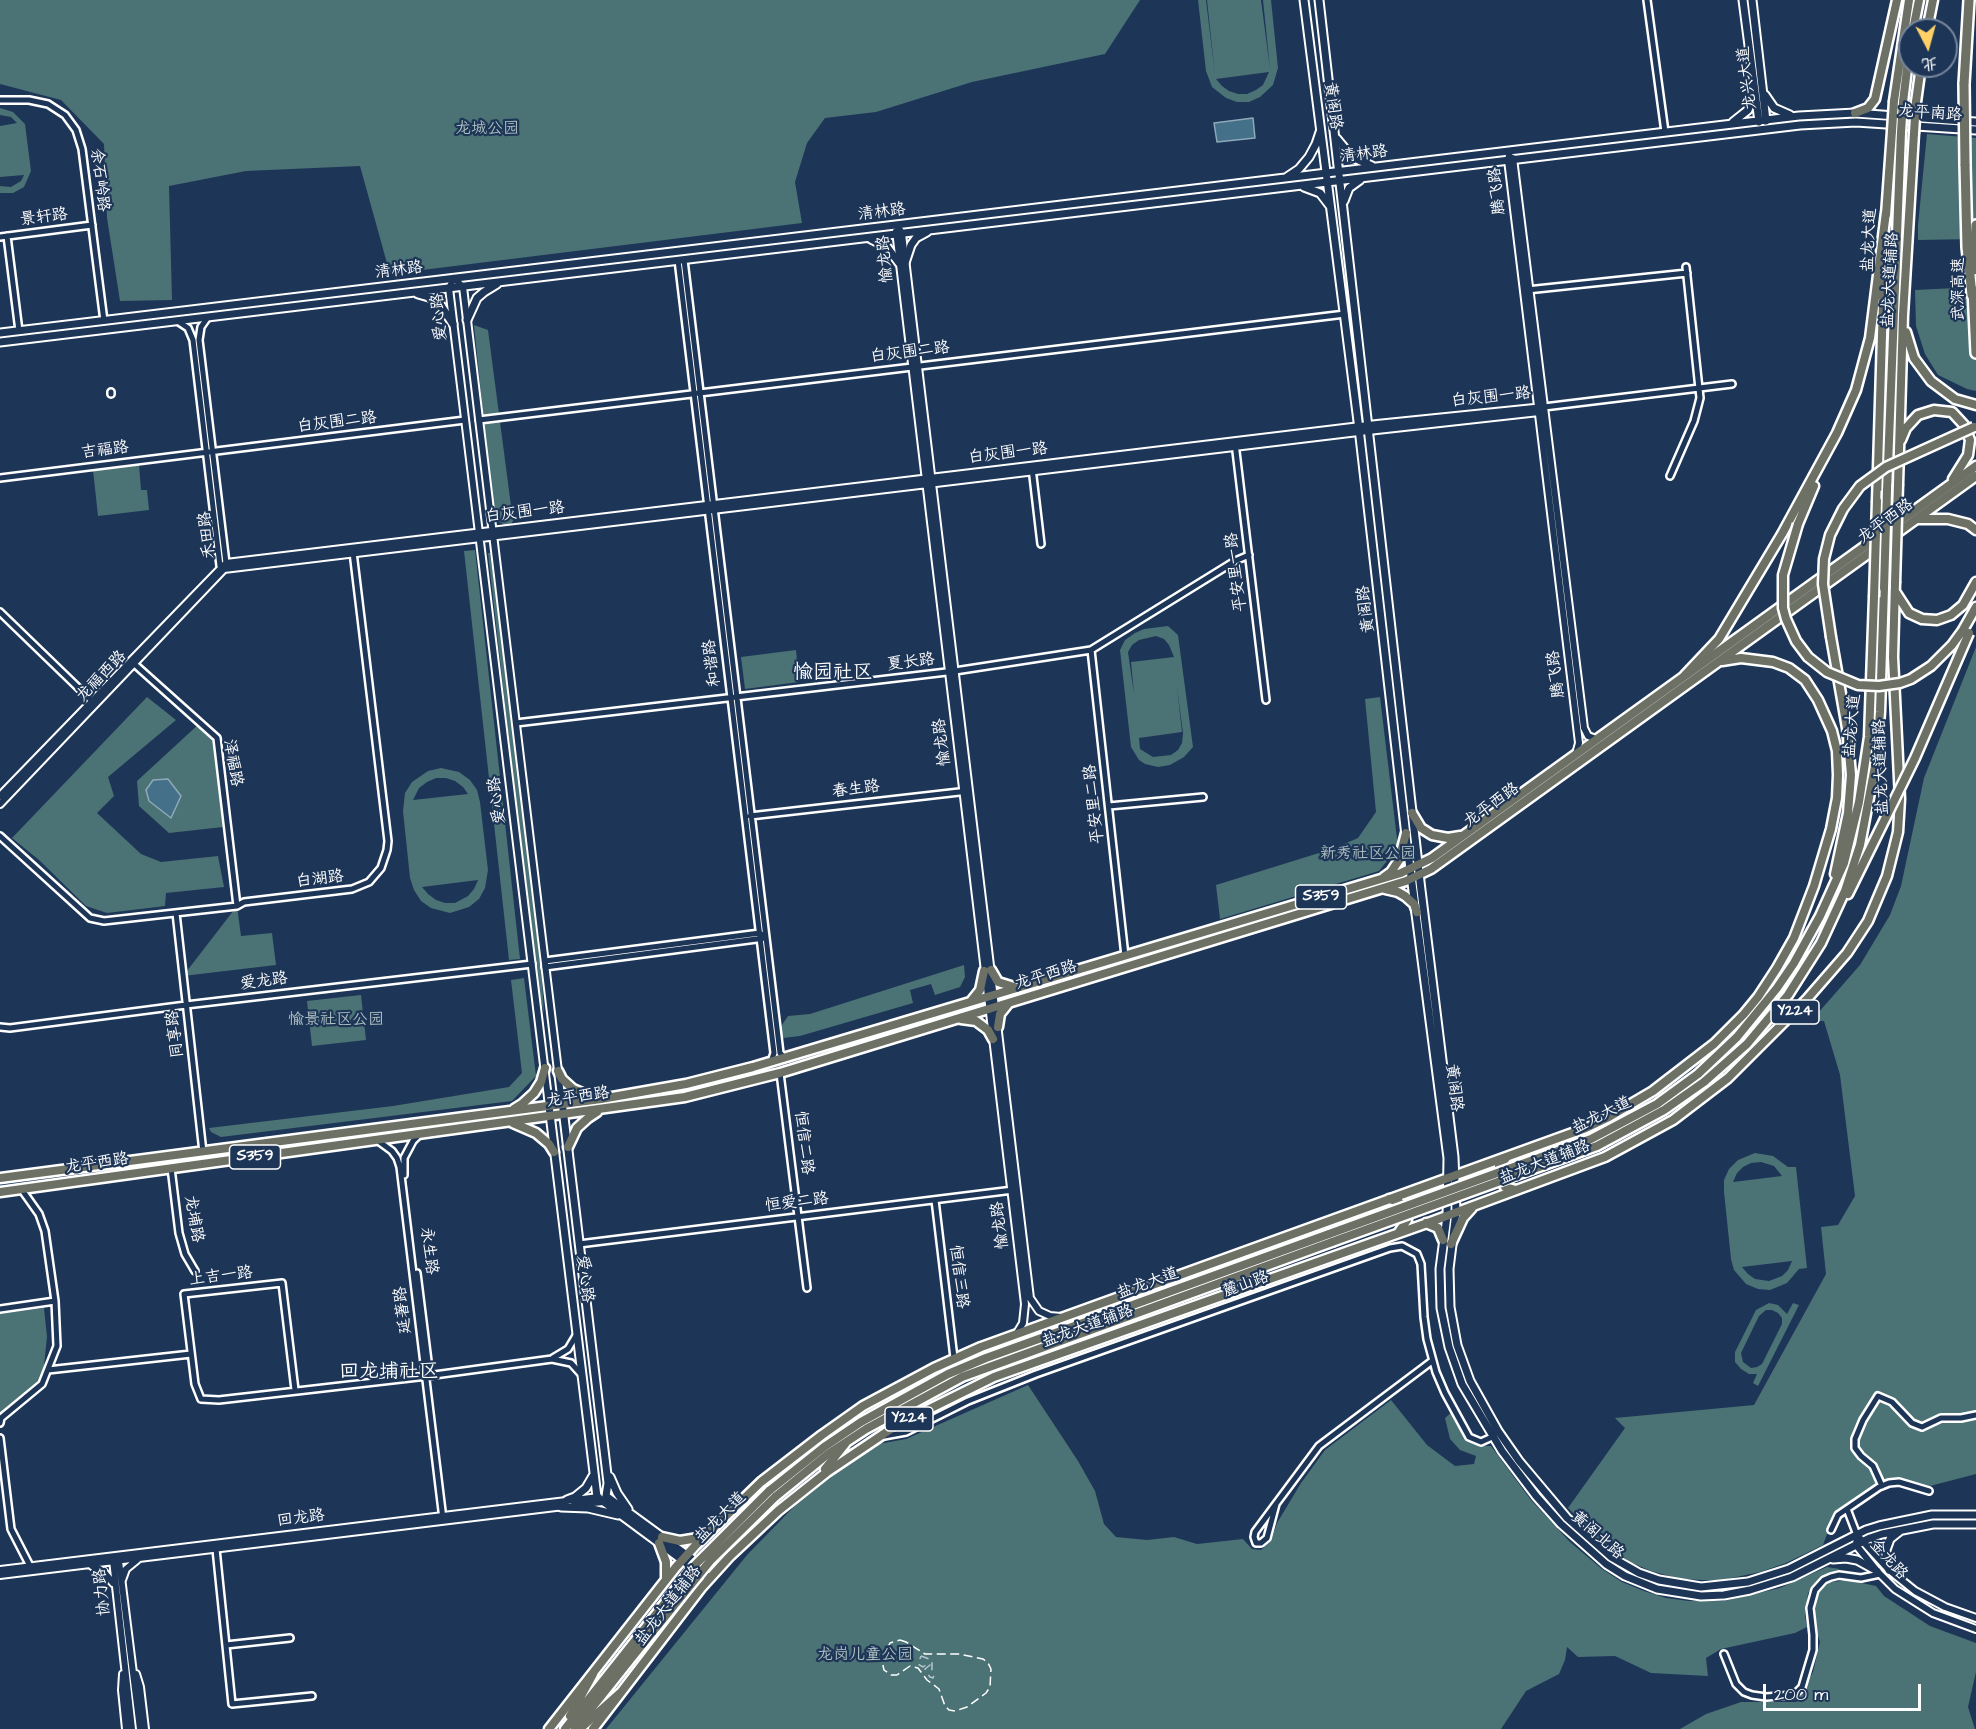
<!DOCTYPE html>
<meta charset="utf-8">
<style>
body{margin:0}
#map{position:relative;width:1976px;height:1729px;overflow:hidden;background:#1d3557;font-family:"Architects Daughter","LXGW WenKai TC",sans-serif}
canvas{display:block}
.north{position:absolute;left:1898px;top:18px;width:60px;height:60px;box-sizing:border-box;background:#1d3557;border:2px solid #77869a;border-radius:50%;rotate:174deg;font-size:16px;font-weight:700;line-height:24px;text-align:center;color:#fff}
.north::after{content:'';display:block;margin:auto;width:21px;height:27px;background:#ffd166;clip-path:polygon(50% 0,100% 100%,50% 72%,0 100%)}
.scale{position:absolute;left:1763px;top:1684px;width:158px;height:27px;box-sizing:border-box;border:3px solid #fff;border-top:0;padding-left:8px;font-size:18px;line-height:21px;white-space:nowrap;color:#fff;-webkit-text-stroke:4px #1d3557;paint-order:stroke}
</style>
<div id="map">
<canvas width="1976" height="1729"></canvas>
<div class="north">北</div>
<div class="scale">200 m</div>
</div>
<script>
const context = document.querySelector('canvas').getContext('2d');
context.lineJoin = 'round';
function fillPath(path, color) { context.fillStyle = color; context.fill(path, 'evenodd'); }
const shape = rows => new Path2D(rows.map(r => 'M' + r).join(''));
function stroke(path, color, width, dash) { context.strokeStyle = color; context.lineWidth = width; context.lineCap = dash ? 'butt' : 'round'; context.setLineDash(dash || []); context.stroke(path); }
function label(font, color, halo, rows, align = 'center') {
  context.font = font + ' "Architects Daughter","LXGW WenKai TC",sans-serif'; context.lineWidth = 4.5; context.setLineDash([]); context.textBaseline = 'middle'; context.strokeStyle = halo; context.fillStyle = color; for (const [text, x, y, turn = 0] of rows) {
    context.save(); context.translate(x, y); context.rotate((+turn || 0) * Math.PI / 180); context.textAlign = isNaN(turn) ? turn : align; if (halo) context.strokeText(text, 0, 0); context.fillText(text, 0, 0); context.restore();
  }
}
const green = shape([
 [0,0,1140,0,1105,54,972,82,876,112,825,118,807,143,795,182,802,223,390,274,360,166,246,171,169,186,172,300,120,301,107,218,104,144,61,100,0,84],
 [1198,0,1206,0,1215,75,1207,0,1261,0,1270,69,1263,0,1271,0,1278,68,1273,85,1260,97,1249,102,1237,102,1226,98,1212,87,1206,71],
 [1269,72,1263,85,1256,90,1247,94,1238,94,1229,91,1222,86,1216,79],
 [0,108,13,112,25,124,31,171,24,187,13,193,0,193,0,186,11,187,21,181,24,175,0,177,0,126,17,123,11,117,0,115],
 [1927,134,1976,138,1976,239,1918,240,1918,225],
 [1976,287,1976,391,1967,389,1938,375,1925,354,1916,326,1915,290],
 [474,325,488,330,513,521,509,528,498,521,492,501],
 [139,464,141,490,147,490,149,510,98,516,93,470],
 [475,550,520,959,509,960,464,551],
 [488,553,490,553,501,630,542,980,544,1013,536,981],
 [1168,626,1178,635,1193,747,1184,757,1170,765,1158,767,1145,764,1139,760,1131,747,1120,650,1125,640,1135,633,1144,629],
 [1156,636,1164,639,1169,645,1174,657,1131,662,1134,694,1128,652,1132,645,1139,640],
 [1177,687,1183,733,1182,743,1178,750,1171,755,1153,757,1140,749,1139,738,1182,732],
 [1976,647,1976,1474,1930,1486,1894,1479,1875,1487,1834,1515,1823,1545,1786,1563,1760,1572,1722,1580,1702,1580,1681,1579,1651,1571,1632,1563,1607,1546,1568,1508,1625,1428,1615,1418,1754,1405,1826,1274,1821,1227,1838,1225,1855,1196,1840,1075,1824,1021,1811,1021,1860,965,1890,915,1901,886,1924,778],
 [796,650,799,682,745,689,741,657],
 [147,697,176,720,108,777,114,796,97,813,141,854,161,862,218,856,224,887,166,893,165,906,107,913,86,906,39,860,12,838],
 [1380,697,1398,847,1379,871,1220,919,1216,885,1335,848,1358,838,1376,812,1365,699],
 [200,723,217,738,223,827,169,833,139,806,137,781],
 [441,768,459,772,470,780,477,790,480,802,488,870,485,888,479,899,469,907,450,913,431,908,421,901,414,890,410,878,403,811,405,793,412,782,428,771],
 [436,778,446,778,455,781,463,787,468,794,413,800,419,788,427,782],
 [478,880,474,889,468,896,455,903,445,903,436,900,428,894,422,887],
 [237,906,241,936,272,933,276,965,183,976],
 [964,965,965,977,960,987,935,995,931,984,910,990,913,1003,800,1036,783,1038,780,1028,788,1016,810,1014],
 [524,978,536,1076,512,1101,221,1137,211,1132,209,1128,393,1106,509,1087,522,1073,511,980],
 [361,995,366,1040,312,1046,307,1001],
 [1755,1153,1773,1156,1788,1167,1796,1167,1807,1268,1799,1269,1787,1283,1770,1290,1758,1289,1746,1284,1734,1270,1731,1259,1724,1192,1724,1180,1729,1169,1738,1160],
 [1761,1162,1774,1166,1782,1176,1733,1182,1737,1173,1743,1167,1751,1163],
 [1792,1261,1788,1270,1782,1276,1769,1281,1755,1279,1748,1274,1742,1267],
 [1769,1303,1778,1305,1787,1314,1793,1303,1799,1305,1758,1386,1753,1383,1757,1374,1749,1374,1741,1369,1735,1362,1735,1352,1756,1310],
 [1766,1310,1772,1310,1778,1313,1782,1318,1782,1324,1762,1364,1757,1367,1751,1368,1743,1362,1741,1353,1759,1316],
 [44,1308,47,1337,42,1384,0,1417,0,1314],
 [1028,1385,1078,1461,1095,1491,1104,1524,1116,1537,1147,1540,1174,1537,1197,1544,1243,1539,1252,1549,1261,1550,1271,1541,1277,1523,1301,1483,1325,1450,1391,1400,1427,1445,1455,1466,1474,1464,1476,1456,1460,1450,1450,1439,1445,1418,1453,1411,1465,1433,1479,1446,1491,1446,1531,1500,1570,1542,1602,1569,1622,1582,1644,1591,1666,1598,1689,1601,1724,1601,1780,1588,1827,1567,1840,1569,1821,1579,1808,1593,1805,1616,1807,1627,1795,1633,1721,1649,1706,1658,1708,1676,1651,1673,1615,1656,1578,1657,1567,1647,1565,1660,1559,1674,1526,1691,1501,1729,606,1729,747,1555,814,1486,878,1444,906,1439],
 [1847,1580,1876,1586,1884,1596,1930,1626,1976,1643,1976,1672,1968,1707,1975,1729,1680,1729,1706,1714,1741,1702,1797,1702,1813,1672,1820,1642,1812,1616,1817,1595,1826,1583]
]);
const water = shape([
 [1253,118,1255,138,1217,142,1214,123,1253,118],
 [168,779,181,796,171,818,149,801,146,790,153,780,168,779]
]);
const ferry = shape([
 [921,1656,932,1660,932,1670,934,1675,933,1678,930,1677,926,1672,925,1669,930,1665,929,1663,923,1667,918,1664,921,1656]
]);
const minor = shape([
 [1647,0,1665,132],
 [0,100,29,100,48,104,65,115,76,130,82,149,104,321],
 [7,236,19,331],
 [0,237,92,225],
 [678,260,774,1053,771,1062],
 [684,260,780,1053,785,1058],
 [1527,290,1687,273],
 [208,317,201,327,199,340,226,563,224,567],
 [179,322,188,328,193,340,220,566,224,569],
 [111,392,111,394],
 [1544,407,1732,384],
 [479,420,1345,314],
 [1235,443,1266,700],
 [1032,468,1041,544],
 [1670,476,1694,421,1700,398,1686,267],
 [0,478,465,420],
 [0,612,94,703],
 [1091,650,1125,956],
 [131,661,217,738,237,906],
 [516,723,955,671,1091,650,1235,561,1249,555],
 [1109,806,1203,797],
 [750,816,968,791],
 [0,836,90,918,104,921,237,906,244,902,352,889,369,882,381,868,387,850,388,841,353,552],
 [176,913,203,1152],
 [545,961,760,933,762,935],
 [545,967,764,938],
 [0,1027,10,1028,186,1005,532,964],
 [780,1073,807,1288],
 [377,1140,392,1151,397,1158,400,1167,443,1519],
 [171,1168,179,1233,185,1254,195,1271],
 [404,1175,404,1158,413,1141,419,1135],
 [935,1200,954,1358],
 [579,1244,1013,1190],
 [417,1273,429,1369,427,1374],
 [0,1309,55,1301],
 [553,1358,568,1349,577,1334],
 [48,1370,191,1354],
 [295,1390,282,1283,184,1294,195,1384,201,1399,219,1400,427,1376,552,1359,571,1363,581,1374],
 [0,1423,1,1418,42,1384,57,1346,55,1301,45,1231,39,1214,22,1190],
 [884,1436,906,1432,968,1401,1036,1374,1390,1248,1402,1246,1417,1254,1421,1264,1424,1317,1427,1339,1436,1372,1445,1393,1469,1437,1481,1442,1492,1437],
 [0,1438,11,1529,30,1566],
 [1882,1486,1873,1466,1861,1456,1855,1448,1855,1439,1863,1420,1878,1396,1892,1402,1912,1423,1922,1427,1941,1418,1961,1418,1976,1415],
 [1276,1504,1267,1538,1261,1543,1256,1543,1254,1537,1255,1532,1319,1446,1432,1361],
 [1847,1509,1857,1535],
 [1831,1530,1838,1515,1879,1487,1889,1483,1899,1482,1929,1491],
 [216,1549,232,1704,312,1696],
 [226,1645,290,1638],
 [1724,1654,1736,1684,1744,1692,1752,1695,1766,1697,1794,1695,1802,1687,1813,1650,1813,1635,1810,1608,1815,1590,1824,1580,1831,1577,1839,1575,1861,1578,1880,1574]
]);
const tertiary = shape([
 [1510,151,1508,160,1579,743,1576,754],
 [1513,158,1584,728,1588,736,1596,739],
 [897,225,902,233,903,242,1030,1298,1039,1311,1050,1316,1061,1317],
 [896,231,1025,1304,1023,1323,1017,1333],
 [0,796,226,563,1377,424,1544,407],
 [0,804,224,569,1350,433,1539,412,1544,407],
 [549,1106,449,288,454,278,463,287,562,1104],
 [574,1505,603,1502,604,1499],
 [116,1558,119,1561,140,1729],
 [113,1560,132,1729],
 [92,1566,103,1571,113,1583],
 [0,1570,599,1497],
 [0,1575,564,1506],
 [122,1580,126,1569,137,1560],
 [1976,1618,1945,1607,1915,1591,1889,1570,1857,1535,1856,1545,1877,1571,1895,1589,1933,1613,1976,1629],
 [123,1674,122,1690,126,1729],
 [136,1674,140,1687,145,1729]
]);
const secondary = shape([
 [1304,0,1360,437,1408,853,1448,1158,1447,1216,1440,1269,1441,1308,1449,1347,1462,1384,1502,1451,1536,1496,1561,1524,1606,1564,1625,1576,1657,1589,1701,1596,1724,1595,1750,1590,1792,1577,1870,1538,1882,1534,1933,1524,1976,1524],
 [1319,0,1421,890,1454,1157,1456,1212,1449,1269,1450,1307,1457,1345,1470,1381,1498,1431,1519,1461,1567,1518,1611,1557,1639,1573,1659,1580,1701,1587,1748,1582,1789,1569,1866,1530,1879,1526,1932,1515,1976,1515],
 [1743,0,1759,122],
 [1752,0,1766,121],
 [1765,95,1774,108,1790,115],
 [1733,122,1748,110,1754,94],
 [1337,139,1352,157,1372,166],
 [1287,177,1299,169,1309,157,1316,144,1320,132],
 [1304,187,1320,193,1330,206],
 [1344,201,1349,188,1360,180],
 [871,239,887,247,899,263],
 [905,263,911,245,916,238,927,232],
 [418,294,432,298,440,304,453,324],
 [467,320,477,298,484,292,497,284],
 [0,333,1799,116,1855,113,1976,122],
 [0,342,1800,125,1856,122,1976,130],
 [549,1106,597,1497,701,1574,710,1577],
 [563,1109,608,1483,606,1496,699,1564],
 [610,1477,617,1493,628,1509],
 [567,1500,575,1497,586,1488,593,1476],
 [561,1507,588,1508,618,1515],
 [1833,1559,1846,1558,1857,1560,1877,1571],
 [1889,1570,1886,1563,1886,1550,1890,1539,1900,1531]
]);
const primary = shape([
 [1927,30,1933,0],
 [1916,102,1921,66],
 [1855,113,1868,108,1875,99,1897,0],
 [1906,332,1914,358,1931,381,1955,399,1976,405],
 [1901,440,1906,428,1918,415,1934,410,1952,412,1964,425,1970,440,1968,455,1953,479],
 [1898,484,1903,315,1914,133],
 [1919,519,1948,519,1968,524,1976,530],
 [1896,593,1909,613,1922,619,1937,620,1951,615,1963,605,1976,582],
 [1412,813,1421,828,1432,835,1448,838,1460,836],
 [1384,877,1391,872,1399,860,1406,833],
 [1385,889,1398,892,1405,896,1414,904,1417,912],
 [991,970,998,982,1014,987],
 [972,1000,980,990,984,971],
 [961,1019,976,1021,988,1030,993,1039],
 [998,1027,1000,1014,1008,1004],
 [558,1071,562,1079,573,1089,594,1098],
 [514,1109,522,1104,534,1093,541,1082,545,1068],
 [513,1123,536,1133,549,1144,554,1152],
 [568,1147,577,1128,588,1118,597,1112],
 [1506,1158,1499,1166,1499,1177,1505,1187,1516,1190],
 [0,1178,601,1099,686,1084,753,1067,1401,873,1432,858,1976,466],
 [0,1192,685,1097,780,1073,1406,881,1431,869,1976,476],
 [1389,1199,1399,1202,1406,1210,1407,1220,1399,1232],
 [1426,1223,1438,1228,1443,1240],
 [1451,1244,1463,1218,1472,1208],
 [825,1469,845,1444],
 [662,1537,680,1541,704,1537],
 [659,1543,666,1562,666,1579],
 [549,1729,676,1567,695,1546,761,1482,822,1435,863,1406,934,1368,981,1347,1586,1128,1607,1118,1653,1091,1714,1044,1744,1014,1758,997,1777,968,1794,938,1814,886,1831,829,1837,798,1838,775,1837,751,1832,731,1818,700,1805,680,1789,668,1773,662,1741,658,1722,661],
 [593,1729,701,1588,730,1556,778,1511,827,1472,897,1425,994,1377,1433,1221,1605,1157,1673,1120,1728,1078,1807,999,1847,953,1868,921,1887,876,1898,832,1900,799,1893,657,1895,583]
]);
const trunk = shape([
 [1913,30,1919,0],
 [1894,101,1909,0],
 [1903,102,1910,44],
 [1886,215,1892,131],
 [1887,491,1901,132],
 [1877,501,1884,269],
 [1798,524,1814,486],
 [1963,630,1976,607],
 [1831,637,1847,728,1851,775,1848,813,1835,874],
 [1685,675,1719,639,1782,534,1837,433,1856,390,1870,338,1886,212],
 [1848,894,1886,817],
 [1698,1074,1737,1037,1777,988,1794,963,1820,916,1844,863,1859,802,1869,737,1874,597],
 [1704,1082,1747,1044,1788,995,1821,943,1845,891,1860,845,1876,761,1880,712,1884,588],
 [769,1491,824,1447,861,1422,948,1374,986,1358,1329,1234],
 [775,1497,828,1454,866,1429,962,1377,1332,1242],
 [570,1716,593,1674],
 [582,1727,619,1694],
 [565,1729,623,1656],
 [575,1729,629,1661]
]);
const motorway = shape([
 [1964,84,1969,0],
 [1965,164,1967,247,1972,295],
 [1974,270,1976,225],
 [1973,290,1976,353]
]);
const rail = shape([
 [900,1640,906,1642,925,1654,959,1654,983,1659,988,1663,991,1669,990,1687,986,1693,967,1707,955,1711,949,1710,945,1706,939,1689,927,1680,918,1668,910,1666,897,1675,891,1675,884,1670,882,1661,890,1643,900,1640]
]);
const primaryBridge = shape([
 [1914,133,1916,102],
 [1895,583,1898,484]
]);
const trunkBridge = shape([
 [1892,131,1894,101],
 [1901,132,1903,102],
 [1798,524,1783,575,1783,608,1786,619,1796,641,1808,657,1827,672,1858,685,1879,686,1900,683,1911,679,1931,666,1952,645,1963,630],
 [1884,588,1887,491],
 [1874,597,1877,501],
 [1831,637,1823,584,1824,559,1830,535,1843,509,1860,486,1886,467,1974,427],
 [1886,817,1915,758,1969,633],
 [1329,1234,1591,1139,1657,1104,1698,1074],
 [1332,1242,1597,1146,1664,1110,1704,1082],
 [623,1656,695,1565,769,1491],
 [629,1661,710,1561,775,1497]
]);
const motorwayBridge = shape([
 [1964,84,1965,164]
]);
const shields = [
 [1321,897,51],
 [1795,1012,48],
 [255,1157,51],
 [909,1419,48]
];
const shieldNames = [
 ["S359",1321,897],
 ["Y224",1795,1012],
 ["S359",255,1157],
 ["Y224",909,1419]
];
const streetNames = [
 ["龙兴大道",1748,78,-97],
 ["黄阁路",1332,106,82],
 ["龙平南路",1930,114,4],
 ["清林路",1364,155,-7],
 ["余石岭路",99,180,83],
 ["腾飞路",1498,191,-96],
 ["清林路",882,213,-7],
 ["景轩路",44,218,-7],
 ["盐龙大道",1870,240,-87],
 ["愉龙路",886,259,-95],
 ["清林路",399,271,-7],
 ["盐龙大道辅路",1891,280,-87],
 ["武深高速",1960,289,-90],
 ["爱心路",440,317,-95],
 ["白灰围二路",910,353,-7],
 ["白灰围一路",1491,398,-6],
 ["白灰围二路",337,423,-7],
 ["吉福路",105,451,-7],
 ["白灰围一路",1008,454,-7],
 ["白灰围一路",525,513,-7],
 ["龙平西路",1886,522,-36],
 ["禾田路",208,535,-96],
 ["平安里一路",1237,572,-97],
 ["黄阁路",1367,609,-97],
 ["和谐路",713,663,-97],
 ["夏长路",911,663,-7],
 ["腾飞路",1557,674,-97],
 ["龙福西路",102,677,-46],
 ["盐龙大道",1853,726,-85],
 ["愉龙路",943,742,-97],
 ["泽福路",232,763,80],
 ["盐龙大道辅路",1882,767,-92],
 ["春生路",856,790,-7],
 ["爱心路",498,800,-97],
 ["平安里二路",1095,804,-96],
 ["龙平西路",1492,806,-36],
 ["白湖路",320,880,-7],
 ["龙平西路",1046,976,-17],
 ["爱龙路",264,982,-7],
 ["同享路",176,1034,-97],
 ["黄阁路",1453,1088,83],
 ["龙平西路",578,1098,-8],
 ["盐龙大道",1602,1116,-26],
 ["恒信二路",803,1143,83],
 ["盐龙大道辅路",1545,1163,-21],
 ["龙平西路",97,1164,-8],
 ["恒爱二路",797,1203,-7],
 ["龙埔路",193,1219,80],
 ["愉龙路",1001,1225,-97],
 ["永生路",428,1251,83],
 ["上吉一路",221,1277,-7],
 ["恒信三路",958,1277,83],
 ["爱心路",584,1279,83],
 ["盐龙大道",1148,1284,-20],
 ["麓山路",1246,1285,-20],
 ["延著路",404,1310,-97],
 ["盐龙大道辅路",1088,1327,-20],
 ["盐龙大道",721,1518,-45],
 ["回龙路",301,1519,-7],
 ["黄阁北路",1597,1536,41],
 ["金龙路",1888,1560,48],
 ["协力路",103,1592,-96],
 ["盐龙大道辅路",669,1606,-52]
];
const parkNames = [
 ["龙城公园",487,130],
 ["新秀社区公园",1368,855],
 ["愉景社区公园",336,1021],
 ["龙岗儿童公园",865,1656]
];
const quarterNames = [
 ["愉园社区",833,674],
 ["回龙埔社区",389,1373]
];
fillPath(green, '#4b7275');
fillPath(water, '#447089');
stroke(water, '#8fa9b8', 1.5);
stroke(ferry, '#b4c6d0', 1.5, [8, 6]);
stroke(minor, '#fff', 10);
stroke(tertiary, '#fff', 10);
stroke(secondary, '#fff', 11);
stroke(primary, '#fff', 13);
stroke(trunk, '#fff', 13);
stroke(motorway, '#fff', 14);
stroke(minor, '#1d3557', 5);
stroke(tertiary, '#1d3557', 6);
stroke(secondary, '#1d3557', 7);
stroke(primary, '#6c7065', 8);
stroke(trunk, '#6c7065', 8);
stroke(motorway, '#6c7065', 9);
stroke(rail, '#fff', 1.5, [9, 4.5]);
stroke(primaryBridge, '#fff', 13, []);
stroke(trunkBridge, '#fff', 13, []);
stroke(motorwayBridge, '#fff', 14, []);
stroke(primaryBridge, '#6c7065', 8);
stroke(trunkBridge, '#6c7065', 8);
stroke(motorwayBridge, '#6c7065', 9);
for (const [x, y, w] of shields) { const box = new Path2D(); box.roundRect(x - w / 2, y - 12, w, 24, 4.5); context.fillStyle = '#1d3557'; context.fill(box); stroke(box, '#fff', 1.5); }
label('bold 15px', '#fff', null, shieldNames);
label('16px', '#fff', '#1d3557', streetNames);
label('16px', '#aec0c1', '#1d3557', parkNames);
label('20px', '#fff', '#1d3557', quarterNames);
</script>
